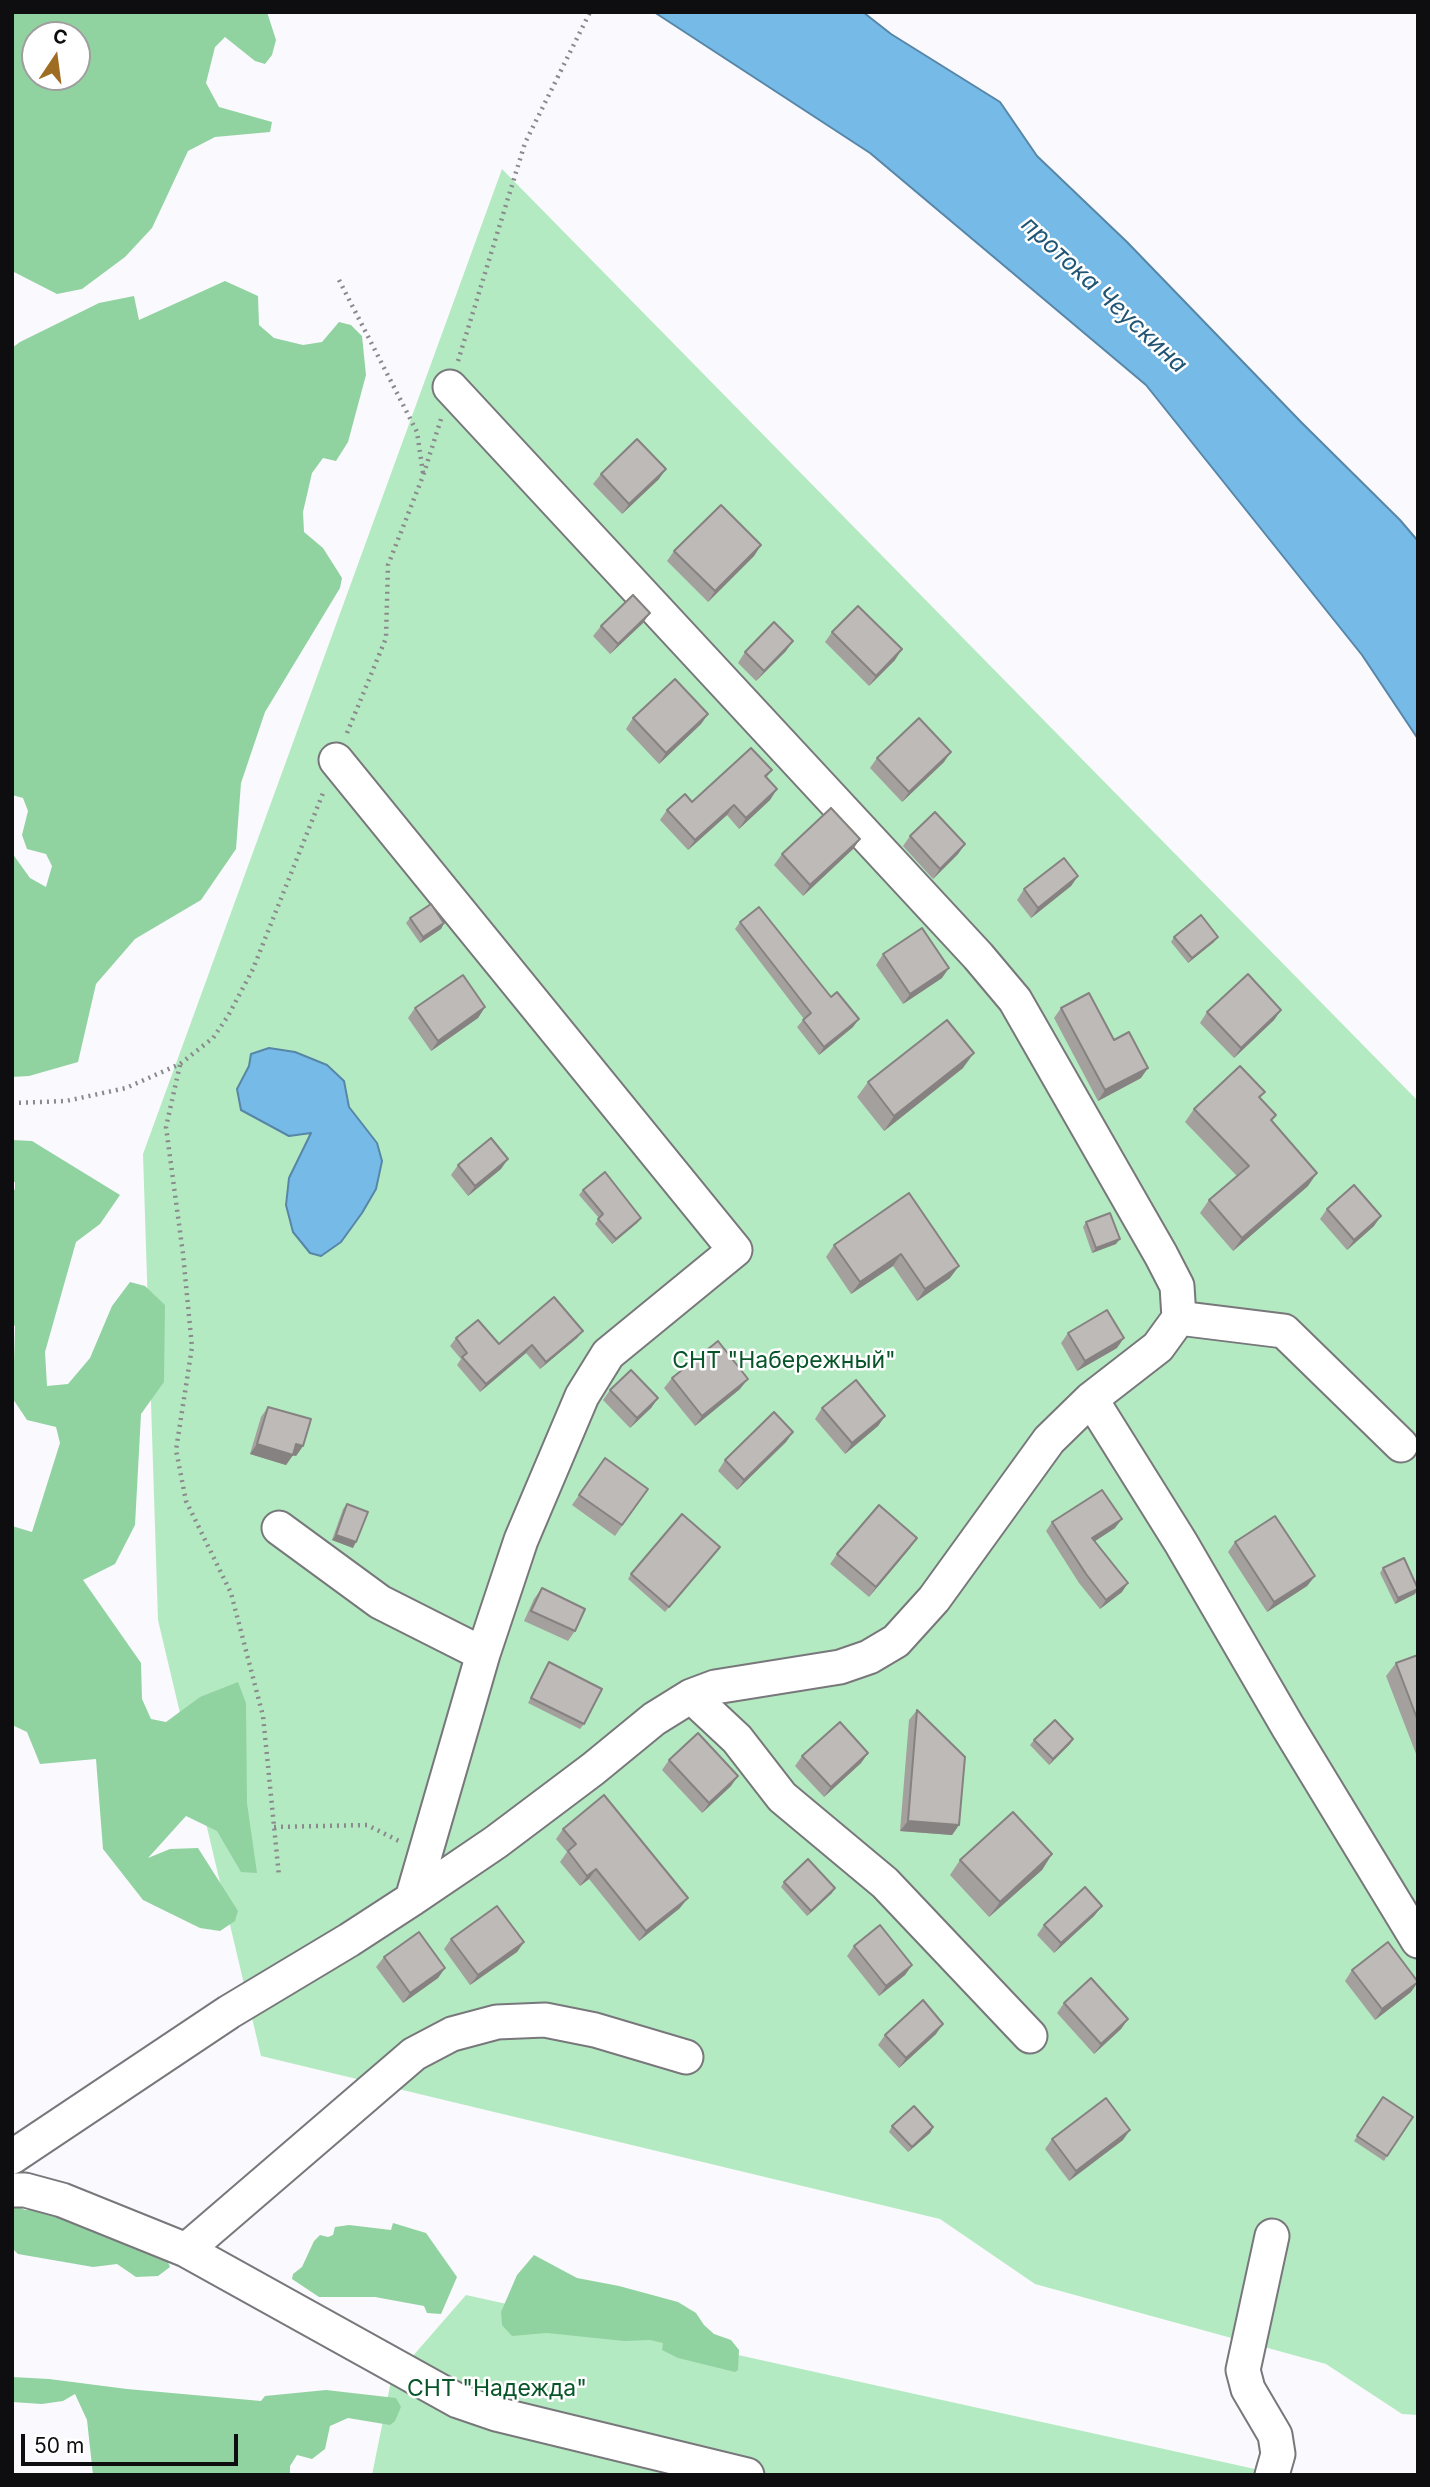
<!DOCTYPE html>
<meta charset="utf-8">
<style>
body{margin:0}
#map{position:relative;width:1430px;height:2487px;overflow:hidden;background:#faf9fd;font-family:Inter,sans-serif}
canvas{display:block}
.frame{position:absolute;inset:0;border:14px solid #0e0d0f;pointer-events:none}
.north{position:absolute;left:21px;top:21px;width:70px;height:70px;box-sizing:border-box;background:#fff;border:2px solid #9f9e9f;border-radius:50%;rotate:13deg;font-size:19px;font-weight:700;line-height:28px;text-align:center;color:#0e0d0f}
.north::after{content:'';display:block;margin:auto;width:24px;height:32px;background:#9f6c23;clip-path:polygon(50% 0,100% 100%,50% 72%,0 100%)}
.scale{position:absolute;left:21px;top:2434px;width:217px;height:32px;box-sizing:border-box;border:4px solid #0e0d0f;border-top:0;padding-left:9px;font-size:21px;line-height:24px;white-space:nowrap;color:#0e0d0f;-webkit-text-stroke:5px #fff;paint-order:stroke}
</style>
<div id="map">
<canvas width="1430" height="2487"></canvas>
<div class="frame"></div>
<div class="north">С</div>
<div class="scale">50 m</div>
</div>
<script>
const context = document.querySelector('canvas').getContext('2d');
context.lineJoin = 'round';
function fillPath(path, color) { context.fillStyle = color; context.fill(path, 'evenodd'); }
const shape = rows => new Path2D(rows.map(r => 'M' + r).join(''));
function stroke(path, color, width, dash) { context.strokeStyle = color; context.lineWidth = width; context.lineCap = dash ? 'butt' : 'round'; context.setLineDash(dash || []); context.stroke(path); }
function label(font, color, halo, rows, align = 'center') {
  context.font = font + ' Inter,sans-serif'; context.lineWidth = 5; context.setLineDash([]); context.textBaseline = 'middle'; context.strokeStyle = halo; context.fillStyle = color; for (const [text, x, y, turn = 0] of rows) {
    context.save(); context.translate(x, y); context.rotate((+turn || 0) * Math.PI / 180); context.textAlign = isNaN(turn) ? turn : align; if (halo) context.strokeText(text, 0, 0); context.fillText(text, 0, 0); context.restore();
  }
}
const green = shape([
 [502,169,1418,1101,1418,2415,1402,2414,1326,2364,1035,2284,940,2219,261,2056,158,1620,143,1154],
 [466,2295,1282,2475,372,2475,391,2381]
]);
const forest = shape([
 [12,12,267,12,276,40,272,55,265,64,255,61,225,37,215,47,206,83,219,107,272,122,270,132,215,137,188,151,152,228,125,257,82,289,57,294,12,271],
 [35,35,77,35,77,77,35,77],
 [225,281,258,296,259,325,274,338,303,345,322,342,339,322,351,325,362,336,366,375,348,442,336,461,323,458,312,473,303,512,304,532,323,548,342,578,340,588,265,712,241,783,236,849,201,900,135,939,96,984,78,1062,29,1076,12,1077,12,853,30,878,46,887,52,866,46,854,27,849,22,835,28,811,23,798,12,795,12,348,20,342,99,303,134,296,139,320],
 [12,1140,32,1141,120,1195,100,1224,76,1242,45,1352,47,1386,68,1384,90,1358,112,1306,130,1282,145,1286,165,1305,164,1382,141,1414,135,1525,115,1564,83,1580,141,1663,142,1699,151,1719,166,1722,200,1697,238,1682,246,1703,247,1803,257,1873,241,1872,217,1831,186,1816,148,1858,170,1849,198,1848,238,1911,235,1921,220,1931,200,1928,143,1900,103,1849,96,1759,40,1764,27,1732,12,1725,12,1526,32,1532,60,1443,56,1427,27,1420,13,1399,15,1326,12,1324,12,1193,15,1189,15,1182,12,1182],
 [12,2203,25,2210,50,2209,162,2248,170,2267,158,2276,136,2277,117,2264,93,2267,18,2254,12,2248],
 [393,2223,426,2233,457,2277,441,2314,427,2313,424,2306,375,2297,319,2297,292,2279,293,2274,302,2267,314,2241,320,2235,328,2237,333,2235,335,2227,349,2225,391,2230],
 [534,2255,577,2278,619,2286,678,2302,696,2313,704,2325,714,2334,731,2340,739,2350,738,2370,735,2372,678,2358,662,2350,663,2343,650,2340,624,2341,547,2333,512,2336,502,2325,501,2312,517,2275],
 [12,2377,49,2379,127,2389,261,2401,265,2396,326,2390,396,2398,401,2407,395,2421,390,2425,348,2418,330,2426,325,2449,312,2459,297,2455,290,2466,290,2475,93,2475,87,2420,75,2394,63,2401,42,2404,12,2402]
]);
const water = shape([
 [654,12,863,12,891,34,1000,102,1037,156,1127,242,1301,422,1400,520,1418,541,1418,739,1362,655,1146,385,870,153,654,12],
 [269,1048,295,1052,327,1065,344,1081,349,1107,377,1143,382,1161,376,1189,362,1213,341,1242,321,1256,310,1253,293,1232,286,1205,289,1178,311,1133,289,1136,241,1110,237,1089,249,1066,251,1054,269,1048]
]);
const path = shape([
 [339,280,417,432,423,473],
 [458,361,525,143,590,12],
 [347,733,386,638,388,565,423,476,441,419],
 [180,1065,166,1127,183,1254,192,1347,176,1450,186,1501,231,1593,263,1716,279,1876],
 [12,1103,66,1101,126,1088,180,1064,213,1038,228,1016,253,969,323,793],
 [274,1827,367,1825,399,1841]
]);
const minor = shape([
 [336,760,735,1250,608,1354,582,1396,521,1540,483,1654,412,1899],
 [1179,1318,1284,1331,1401,1445],
 [1091,1399,1181,1543,1288,1727,1418,1941],
 [279,1528,380,1602,483,1654],
 [691,1696,737,1739,782,1797,885,1883,1030,2036],
 [12,2157,229,2012,349,1940,412,1899,496,1842,593,1769,654,1719,691,1696,715,1687,840,1667,869,1657,896,1641,934,1599,1049,1440,1091,1399,1158,1347,1179,1318,1177,1286,1161,1255,1015,1000,978,956,450,387],
 [12,2190,25,2190,62,2200,186,2250,458,2401,496,2414,747,2475],
 [186,2250,414,2054,452,2034,497,2022,545,2020,595,2030,686,2057],
 [1272,2475,1278,2454,1275,2435,1248,2389,1243,2370,1272,2236]
]);
const wall = shape([
 [601,474,659,479,622,514,593,484],
 [761,545,754,556,708,602,667,561,674,551],
 [643,623,610,654,593,636,601,626],
 [832,632,895,660,869,686,825,642],
 [786,651,756,681,738,663,745,652],
 [708,714,701,724,659,764,626,729,633,718],
 [877,758,944,762,902,802,870,768],
 [772,770,767,777,777,789,770,800,739,829,727,815,688,850,660,820,667,810,692,802],
 [910,836,965,844,958,854,933,879,903,846],
 [860,839,853,849,803,896,774,865,782,854],
 [1078,876,1071,886,1031,918,1017,900,1024,889],
 [410,918,444,923,441,929,420,943,406,923],
 [740,922,853,1027,819,1055,797,1027,804,1019,735,929],
 [1174,937,1214,942,1188,963,1171,942],
 [883,954,942,978,903,1004,876,965],
 [485,1007,478,1018,431,1051,408,1018,415,1008],
 [1061,1008,1114,1040,1141,1078,1098,1101,1054,1018],
 [1281,1010,1274,1020,1234,1058,1200,1023,1207,1012],
 [963,1068,884,1131,857,1097,868,1082],
 [1265,1092,1260,1098,1308,1186,1233,1251,1200,1213,1209,1200,1237,1176,1185,1122,1194,1109],
 [458,1165,501,1169,468,1196,451,1175],
 [583,1190,641,1218,637,1223,612,1244,595,1224,599,1218,579,1195],
 [909,1193,950,1278,917,1301,893,1266,851,1294,826,1257,834,1245],
 [1327,1209,1374,1226,1347,1250,1320,1219],
 [1086,1222,1116,1244,1092,1253,1083,1227],
 [583,1331,577,1338,540,1369,526,1353,480,1392,457,1365,461,1359,450,1346,456,1338,499,1344],
 [1068,1333,1117,1348,1077,1371,1061,1343],
 [672,1378,740,1389,695,1426,664,1388],
 [610,1390,658,1398,651,1408,630,1428,603,1400],
 [268,1407,303,1446,296,1456,293,1455,286,1465,250,1454,261,1417],
 [822,1408,885,1416,878,1426,845,1454,815,1419],
 [793,1432,786,1442,737,1490,718,1471,725,1460],
 [605,1458,648,1489,615,1536,572,1505],
 [347,1504,353,1548,332,1540,343,1509],
 [1052,1522,1115,1528,1095,1541,1122,1592,1100,1609,1079,1583,1046,1531],
 [1235,1542,1315,1576,1307,1586,1267,1612,1228,1552],
 [720,1547,665,1612,628,1579,631,1574],
 [910,1548,869,1597,830,1564,837,1554],
 [1383,1568,1415,1594,1395,1604,1380,1573],
 [542,1588,575,1631,568,1641,524,1621,534,1599],
 [1418,1655,1418,1759,1386,1676,1396,1663],
 [549,1662,584,1724,580,1729,528,1703],
 [917,1710,959,1825,952,1835,900,1831,909,1720],
 [1073,1739,1070,1744,1049,1765,1030,1745,1034,1740],
 [868,1753,861,1763,824,1797,795,1766,802,1756],
 [669,1760,731,1786,702,1813,662,1770],
 [563,1829,680,1908,639,1941,589,1879,580,1886,560,1862,567,1852,556,1839],
 [1052,1854,1042,1870,989,1917,950,1875,960,1860],
 [784,1882,832,1893,807,1916,781,1887],
 [1102,1906,1094,1916,1054,1953,1037,1935,1044,1925],
 [451,1939,524,1942,517,1952,470,1985,444,1949],
 [854,1946,912,1965,905,1975,879,1996,847,1956],
 [384,1957,445,1968,438,1978,403,2003,376,1967],
 [1352,1970,1411,1992,1375,2020,1345,1981],
 [1064,2003,1128,2019,1121,2029,1094,2054,1057,2013],
 [936,2034,899,2068,878,2045,885,2035],
 [1383,2097,1387,2156,1384,2161,1354,2141],
 [892,2126,933,2127,930,2133,908,2152,889,2132],
 [1052,2139,1123,2140,1069,2181,1045,2149]
]);
const shadedWall = shape([
 [666,469,659,479,622,514,629,504],
 [761,545,754,556,708,602,715,591],
 [650,613,643,623,610,654,618,644],
 [793,641,786,651,756,681,764,671],
 [902,649,895,660,869,686,876,676],
 [708,714,701,724,659,764,666,753],
 [951,752,944,762,902,802,909,792],
 [777,789,770,800,739,829,746,818],
 [734,805,727,815,688,850,695,840],
 [860,839,853,849,803,896,810,885],
 [965,844,958,854,933,879,940,869],
 [1078,876,1071,886,1031,918,1038,908],
 [444,923,441,929,420,943,423,937],
 [1218,937,1214,942,1188,963,1192,958],
 [949,968,942,978,903,1004,910,994],
 [485,1007,478,1018,431,1051,438,1041],
 [1281,1010,1274,1020,1234,1058,1241,1048],
 [859,1019,853,1027,819,1055,824,1047],
 [974,1053,963,1068,884,1131,894,1116],
 [1148,1068,1141,1078,1098,1101,1105,1090],
 [508,1159,501,1169,468,1196,475,1186],
 [1317,1173,1308,1186,1233,1251,1242,1238],
 [1381,1216,1374,1226,1347,1250,1354,1240],
 [641,1218,637,1223,612,1244,616,1239],
 [1120,1239,1116,1244,1092,1253,1096,1248],
 [901,1254,893,1266,851,1294,860,1282],
 [959,1266,950,1278,917,1301,925,1289],
 [583,1331,577,1338,540,1369,546,1362],
 [1124,1338,1117,1348,1077,1371,1085,1361],
 [532,1345,526,1353,480,1392,486,1384],
 [748,1379,740,1389,695,1426,702,1416],
 [658,1398,651,1408,630,1428,637,1418],
 [885,1416,878,1426,845,1454,852,1443],
 [793,1432,786,1442,737,1490,744,1480],
 [257,1444,296,1444,303,1446,296,1456,293,1455,286,1465,250,1454],
 [1122,1519,1115,1528,1086,1547,1092,1538],
 [336,1535,356,1542,353,1548,332,1540],
 [917,1538,910,1548,869,1597,876,1587],
 [1315,1576,1307,1586,1267,1612,1274,1602],
 [1128,1583,1122,1592,1100,1609,1106,1600],
 [1418,1589,1415,1594,1395,1604,1398,1598],
 [1073,1739,1070,1744,1049,1765,1053,1759],
 [868,1753,861,1763,824,1797,831,1787],
 [738,1776,731,1786,702,1813,709,1803],
 [908,1821,959,1825,952,1835,900,1831],
 [1052,1854,1042,1870,989,1917,1000,1902],
 [596,1869,589,1879,580,1886,587,1876],
 [835,1888,832,1893,807,1916,811,1911],
 [688,1898,680,1908,639,1941,646,1931],
 [1102,1906,1094,1916,1054,1953,1061,1943],
 [524,1942,517,1952,470,1985,478,1975],
 [912,1965,905,1975,879,1996,886,1986],
 [445,1968,438,1978,403,2003,410,1993],
 [1418,1982,1411,1992,1375,2020,1382,2009],
 [1128,2019,1121,2029,1094,2054,1101,2044],
 [943,2024,936,2034,899,2068,906,2058],
 [933,2127,930,2133,908,2152,912,2147],
 [1130,2130,1123,2140,1069,2181,1076,2171]
]);
const building = shape([
 [637,439,666,469,629,504,601,474,637,439],
 [721,505,761,545,715,591,674,551,721,505],
 [633,595,650,613,618,644,601,626,633,595],
 [858,606,902,649,876,676,832,632,858,606],
 [774,622,793,641,764,671,745,652,774,622],
 [675,679,708,714,666,753,633,718,675,679],
 [919,718,951,752,909,792,877,758,919,718],
 [751,748,772,770,765,776,777,789,746,818,734,805,695,840,667,810,685,794,692,802,751,748],
 [831,808,860,839,810,885,782,854,831,808],
 [935,812,965,844,940,869,910,836,935,812],
 [1064,858,1078,876,1038,908,1024,889,1064,858],
 [431,904,444,923,423,937,410,918,431,904],
 [759,907,831,997,837,992,859,1019,824,1047,803,1020,811,1013,740,922,759,907],
 [1201,915,1218,937,1192,958,1174,937,1201,915],
 [922,928,949,968,910,994,883,954,922,928],
 [1248,974,1281,1010,1241,1048,1207,1012,1248,974],
 [463,975,485,1007,438,1041,415,1008,463,975],
 [1089,993,1114,1040,1129,1032,1148,1068,1105,1090,1061,1008,1089,993],
 [947,1020,974,1053,894,1116,868,1082,947,1020],
 [1240,1066,1265,1092,1259,1097,1276,1115,1271,1120,1317,1173,1242,1238,1209,1200,1249,1166,1194,1109,1240,1066],
 [491,1138,508,1159,475,1186,458,1165,491,1138],
 [605,1172,641,1218,616,1239,598,1219,603,1214,583,1190,605,1172],
 [1354,1185,1381,1216,1354,1240,1327,1209,1354,1185],
 [909,1193,959,1266,925,1289,901,1254,860,1282,834,1245,909,1193],
 [1110,1213,1120,1239,1096,1248,1086,1222,1110,1213],
 [554,1297,583,1331,546,1362,532,1345,486,1384,462,1357,467,1353,456,1338,478,1320,499,1344,554,1297],
 [1107,1310,1124,1338,1085,1361,1068,1333,1107,1310],
 [718,1341,748,1379,702,1416,672,1378,718,1341],
 [631,1370,658,1398,637,1418,610,1390,631,1370],
 [856,1380,885,1416,852,1443,822,1408,856,1380],
 [268,1407,311,1419,303,1446,296,1444,293,1455,257,1444,268,1407],
 [774,1412,793,1432,744,1480,725,1460,774,1412],
 [605,1458,648,1489,622,1525,579,1495,605,1458],
 [1102,1490,1122,1519,1092,1538,1128,1583,1106,1600,1086,1574,1052,1522,1102,1490],
 [347,1504,368,1512,356,1542,336,1535,347,1504],
 [879,1505,917,1538,876,1587,837,1554,879,1505],
 [682,1514,720,1547,669,1607,631,1574,682,1514],
 [1275,1516,1315,1576,1274,1602,1235,1542,1275,1516],
 [1404,1558,1418,1589,1398,1598,1383,1568,1404,1558],
 [542,1588,585,1609,575,1631,531,1611,542,1588],
 [1418,1655,1418,1721,1396,1663,1418,1655],
 [549,1662,602,1689,584,1724,531,1698,549,1662],
 [917,1710,965,1757,959,1825,908,1821,917,1710],
 [1055,1720,1073,1739,1053,1759,1034,1740,1055,1720],
 [840,1722,868,1753,831,1787,802,1756,840,1722],
 [698,1733,738,1776,709,1803,669,1760,698,1733],
 [604,1795,688,1898,646,1931,596,1869,587,1876,568,1851,576,1844,563,1829,604,1795],
 [1013,1812,1052,1854,1000,1902,960,1860,1013,1812],
 [808,1859,835,1888,811,1911,784,1882,808,1859],
 [1085,1887,1102,1906,1061,1943,1044,1925,1085,1887],
 [497,1906,524,1942,478,1975,451,1939,497,1906],
 [880,1925,912,1965,886,1986,854,1946,880,1925],
 [419,1932,445,1968,410,1993,384,1957,419,1932],
 [1388,1942,1418,1982,1382,2009,1352,1970,1388,1942],
 [1091,1978,1128,2019,1101,2044,1064,2003,1091,1978],
 [923,2000,943,2024,906,2058,885,2035,923,2000],
 [1383,2097,1413,2117,1387,2156,1357,2136,1383,2097],
 [1106,2098,1130,2130,1076,2171,1052,2139,1106,2098],
 [914,2106,933,2127,912,2147,892,2126,914,2106]
]);
const parkNames = [
 ["СНТ \"Набережный\"",784,1361],
 ["СНТ \"Надежда\"",497,2389]
];
const waterNames = [
 ["протока Чеускина",1104,295,43]
];
fillPath(green, '#b4eac1');
fillPath(forest, '#91d2a1');
fillPath(water, '#76bae8');
stroke(water, '#5786a7', 2);
stroke(minor, '#78777b', 37);
stroke(path, '#8a898d', 4.5, [2, 5]);
stroke(minor, '#fff', 33);
fillPath(wall, '#a3a09e');
fillPath(shadedWall, '#858281');
fillPath(building, '#bebab8');
stroke(building, '#858281', 2);
label('23px', '#075529', '#fff', parkNames);
label('italic 24px', '#215574', '#fff', waterNames);
</script>
